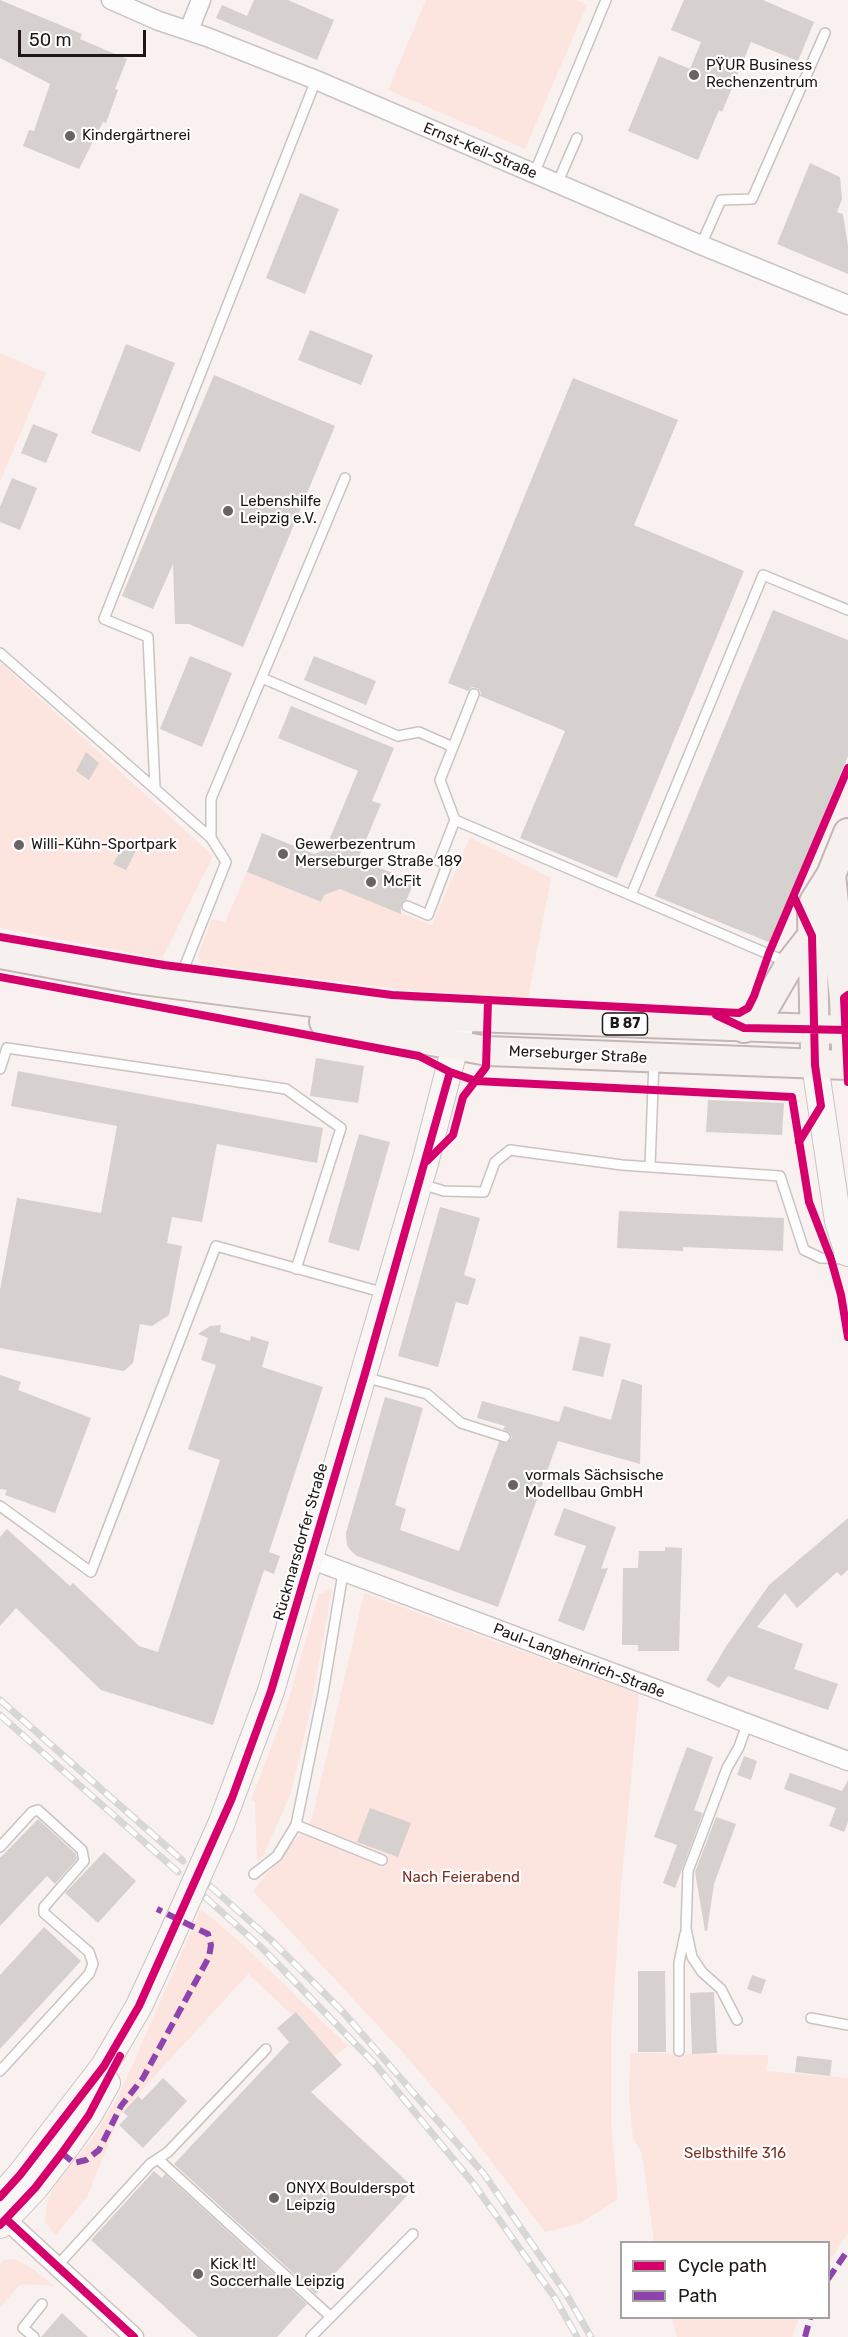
<!DOCTYPE html>
<meta charset="utf-8">
<style>
body{margin:0}
#map{position:relative;width:848px;height:2337px;overflow:hidden;background:#f9f1f0;font-family:Rubik,sans-serif}
canvas{display:block}
.legend{position:absolute;left:620px;top:2241px;width:210px;height:78px;box-sizing:border-box;background:#fff;border:2px solid #a5a2a1;margin:0;padding:8px 10px;list-style:none;font-size:18px;color:#1d1715}
.legend li{display:flex;align-items:center;gap:12px;height:30px}
.legend b{width:30px;border:2px solid #a5a2a1}
.scale{position:absolute;left:18px;top:30px;width:128px;height:27px;box-sizing:border-box;border:3px solid #1d1715;border-top:0;padding-left:8px;font-size:18px;line-height:21px;white-space:nowrap;color:#1d1715;-webkit-text-stroke:4px #fff;paint-order:stroke}
</style>
<div id="map">
<canvas width="848" height="2337"></canvas>
<ul class="legend">
<li><b style="height:8px;background:#d6006c"></b>Cycle path</li>
<li><b style="height:8px;background:#8e44ad"></b>Path</li>
</ul>
<div class="scale">50 m</div>
</div>
<script>
const context = document.querySelector('canvas').getContext('2d');
context.lineJoin = 'round';
function fillPath(path, color) { context.fillStyle = color; context.fill(path, 'evenodd'); }
const shape = rows => new Path2D(rows.map(r => 'M' + r).join(''));
function stroke(path, color, width, dash) { context.strokeStyle = color; context.lineWidth = width; context.lineCap = dash ? 'butt' : 'round'; context.setLineDash(dash || []); context.stroke(path); }
function label(font, color, halo, rows, align = 'center') {
  context.font = font + ' Rubik,sans-serif'; context.lineWidth = 4.5; context.setLineDash([]); context.textBaseline = 'middle'; context.strokeStyle = halo; context.fillStyle = color; for (const [text, x, y, turn = 0] of rows) {
    context.save(); context.translate(x, y); context.rotate((+turn || 0) * Math.PI / 180); context.textAlign = isNaN(turn) ? turn : align; if (halo) context.strokeText(text, 0, 0); context.fillText(text, 0, 0); context.restore();
  }
}
const green = shape([
 [426,0,576,0,587,5,525,149,388,90],
 [0,353,46,373,0,482],
 [0,662,213,856,162,959,0,928],
 [470,837,551,878,528,998,405,990,201,964,198,955,212,919,225,922,247,872,320,902,324,894,339,889,432,925],
 [332,1589,311,1707,291,1793,264,1854,257,1863,255,1802,251,1800,286,1708,319,1594],
 [364,1593,639,1694,621,1887,611,2037,611,2122,618,2199,579,2224,545,2232,453,2111,405,2055,253,1891,312,1819],
 [201,1909,238,1940,348,2046,334,2056,297,2012,292,2015,248,1974,121,2113,87,2197,56,2235,45,2222,48,2199,57,2182,90,2142,119,2095],
 [630,2053,769,2055,766,2071,848,2078,848,2233,829,2262,828,2242,654,2242,642,2153,633,2139,629,2099],
 [15,2259,33,2269,54,2286,21,2284,0,2307,0,2265,4,2260],
 [672,2318,799,2318,792,2337,677,2337]
]);
const building = shape([
 [0,0,82,34,80,39,127,59,115,89,118,90,106,123,103,122,79,169,23,146,29,130,34,131,50,84,0,58],
 [254,0,288,0,334,20,317,60,216,18,222,5,247,16],
 [684,0,763,0,814,22,798,61,751,42,722,112,719,110,698,160,628,131,659,56,690,69,701,42,671,30],
 [810,163,840,177,842,199,837,212,843,214,848,246,848,274,777,244],
 [300,193,339,209,305,294,266,278],
 [310,330,373,355,361,385,298,360],
 [126,344,175,363,140,452,91,433],
 [214,375,335,426,243,647,189,624,175,624,173,564,153,609,122,596],
 [573,378,678,420,634,525,744,571,617,878,520,838,565,731,480,696,481,692,477,688,472,687,468,691,448,683],
 [33,424,58,434,46,463,21,453],
 [12,478,37,488,20,530,0,522,0,507],
 [773,610,848,640,848,756,771,943,655,896],
 [190,656,232,673,202,747,160,729],
 [314,656,376,681,366,705,304,680],
 [291,706,394,748,372,801,381,804,358,859,414,882,407,899,401,904,401,914,340,889,324,895,321,902,247,872,262,833,314,854,325,850,358,771,278,738],
 [86,752,99,763,89,780,76,771],
 [127,839,139,845,126,870,113,864],
 [316,1058,364,1066,358,1103,310,1096],
 [18,1071,323,1128,317,1163,217,1144,202,1222,172,1217,167,1243,182,1246,169,1315,152,1326,140,1324,133,1363,124,1371,0,1348,0,1290,17,1198,101,1213,117,1126,11,1106],
 [708,1100,784,1103,782,1135,706,1132],
 [359,1134,390,1142,359,1251,328,1242],
 [440,1207,480,1218,464,1275,476,1279,468,1305,456,1302,438,1367,398,1356],
 [619,1211,784,1218,783,1251,683,1247,683,1251,617,1248],
 [221,1325,220,1332,250,1341,251,1336,269,1342,262,1367,323,1387,269,1552,280,1556,274,1574,264,1570,213,1725,101,1690,16,1608,0,1626,0,1537,7,1529,70,1586,73,1583,139,1646,158,1652,220,1460,188,1449,216,1365,201,1360,208,1338,198,1334,210,1326],
 [580,1336,611,1344,603,1377,572,1370],
 [0,1375,21,1382,18,1390,91,1418,55,1513,5,1495,7,1490,0,1489],
 [622,1379,642,1385,640,1464,558,1441,498,1607,357,1556,351,1551,347,1545,346,1533,385,1397,423,1408,395,1505,406,1509,400,1530,459,1551,499,1442,507,1443,512,1438,510,1433,503,1429,505,1426,477,1418,482,1401,559,1422,564,1406,611,1420],
 [564,1508,616,1527,601,1569,608,1568,584,1631,558,1621,586,1546,554,1535],
 [848,1518,848,1570,841,1576,837,1572,797,1608,785,1593,757,1627,803,1644,794,1669,838,1684,828,1710,728,1676,719,1688,706,1680,727,1645,769,1585],
 [665,1547,682,1548,679,1651,638,1651,638,1645,622,1645,623,1568,638,1568,639,1551,665,1551],
 [687,1747,713,1757,694,1810,703,1813,675,1888,663,1883,677,1845,654,1837],
 [744,1756,757,1761,751,1780,737,1775],
 [790,1773,842,1791,848,1780,848,1822,844,1832,829,1826,836,1808,784,1789],
 [370,1808,411,1823,398,1857,357,1842],
 [716,1817,736,1824,714,1884,707,1931,705,1931,695,1872],
 [38,1819,76,1854,77,1859,55,1884,47,1876,0,1926,0,1858],
 [104,1852,136,1881,98,1923,65,1893],
 [44,1927,81,1961,0,2049,0,1975],
 [638,1971,665,1971,666,2052,638,2052],
 [752,1975,766,1980,761,1994,747,1989],
 [714,1992,717,2053,692,2054,690,1993],
 [296,2012,342,2065,311,2092,414,2188,316,2294,174,2164,289,2042,277,2028],
 [797,2056,832,2060,830,2076,795,2072],
 [163,2078,187,2101,143,2148,119,2125,128,2116,123,2112,138,2096,142,2100],
 [154,2171,162,2178,165,2174,307,2304,277,2337,198,2337,91,2240],
 [62,2313,88,2337,41,2337]
]);
const lane = shape([
 [534,174,606,0],
 [557,184,577,138],
 [701,245,721,200,752,199,825,33],
 [0,653,211,838,226,862,184,968,181,980],
 [262,678,398,736,419,732,453,747],
 [155,788,148,637,104,619,316,80],
 [455,820,787,962],
 [211,838,211,799,345,478],
 [631,895,763,575,848,610],
 [407,906,428,915,447,865,439,861,455,820,440,780,474,694],
 [0,1069,7,1048,286,1089,341,1128,296,1269],
 [650,1166,654,1061],
 [421,1184,444,1191,484,1192,495,1162,510,1150,622,1165,780,1176,804,1250,821,1258,848,1259],
 [364,1377,427,1394,461,1423,505,1437],
 [0,1506,91,1572,216,1246,385,1293],
 [296,1825,382,1860],
 [0,1847,32,1812,38,1810,82,1850,84,1861,44,1907,44,1913,89,1952,93,1964,89,1974,0,2071],
 [254,1874,277,1856,296,1825,323,1693,343,1573],
 [811,2018,848,2025],
 [737,2020,721,1989,702,1972,692,1957,686,1929,688,1871,727,1768,739,1747,747,1724],
 [679,2051,679,1963,685,1934],
 [158,2159,331,2317],
 [57,2266,150,2164,168,2152,266,2049],
 [34,2337,23,2328,42,2304],
 [311,2337,413,2234]
]);
const street = shape([
 [111,0,159,21,207,37,316,80,701,245,848,305],
 [189,30,201,0],
 [310,1559,848,1761],
 [0,2214,134,2337]
]);
const secondary = shape([
 [815,1065,838,1221,848,1253],
 [222,1822,271,1691,425,1163,460,1027],
 [0,2197,20,2175,104,2066,139,2006,170,1939],
 [0,2225,35,2188,62,2153,89,2115,107,2083]
]);
const primary = shape([
 [831,875,844,998,846,1049],
 [0,954,135,979,412,1015,848,1030],
 [324,1022,488,1051,848,1065],
 [744,1028,762,1012,790,964,812,936],
 [815,1048,812,914,814,902,831,875,848,833]
]);
const rail = shape([
 [0,1700,183,1861],
 [0,1715,178,1872],
 [210,1886,271,1940,343,2012,484,2174,565,2292,591,2337],
 [205,1897,263,1949,375,2064,473,2183,555,2298,577,2337]
]);
const secondaryBridge = shape([
 [170,1939,222,1822]
]);
const quiet = shape([
 [62,2153,74,2163,86,2160,99,2150,121,2106,143,2078,209,1957,211,1945,208,1934,157,1909],
 [828,2279,848,2250],
 [805,2337,810,2318]
]);
const cycleway = shape([
 [794,897,812,936,815,1065,821,1106,799,1142],
 [0,937,164,965,392,995,739,1013,748,1008,754,996,769,953,848,768],
 [0,977,419,1056,450,1072,476,1081,792,1097,809,1202,831,1259,841,1295,848,1337],
 [848,995,844,998,848,1082],
 [716,1015,744,1028,848,1030],
 [427,1161,453,1135,463,1097,486,1067,488,1001],
 [0,2197,20,2175,104,2066,139,2006,232,1798,271,1691,364,1377,450,1072],
 [6,2219,134,2337],
 [0,2225,35,2188,62,2153,89,2115,120,2056]
]);
const markers = [
 [694,75,6,"#6a6362"],
 [70,136,6,"#6a6362"],
 [228,511,6,"#6a6362"],
 [19,845,6,"#6a6362"],
 [283,854,6,"#6a6362"],
 [371,882,6,"#6a6362"],
 [513,1485,6,"#6a6362"],
 [274,2198,6,"#6a6362"],
 [198,2274,6,"#6a6362"]
];
const shields = [
 [625,1024,45]
];
const shieldNames = [
 ["B 87",625,1024]
];
const poiNames = [
 ["PŸUR Business",706,66],
 ["Rechenzentrum",706,83],
 ["Kindergärtnerei",82,136],
 ["Lebenshilfe",240,502],
 ["Leipzig e.V.",240,519],
 ["Willi-Kühn-Sportpark",31,845],
 ["Gewerbezentrum",295,845],
 ["Merseburger Straße 189",295,862],
 ["McFit",383,882],
 ["vormals Sächsische",525,1476],
 ["Modellbau GmbH",525,1493],
 ["ONYX Boulderspot",286,2189],
 ["Leipzig",286,2206],
 ["Kick It!",210,2265],
 ["Soccerhalle Leipzig",210,2282]
];
const streetNames = [
 ["Ernst-Keil-Straße",480,151,23],
 ["Merseburger Straße",578,1055,3],
 ["Rückmarsdorfer Straße",301,1542,-74],
 ["Paul-Langheinrich-Straße",579,1661,21]
];
const parkNames = [
 ["Nach Feierabend",461,1878],
 ["Selbsthilfe 316",735,2154]
];
fillPath(green, '#fce4df');
fillPath(building, '#d6d0cf');
stroke(lane, '#c9c3c2', 12);
stroke(street, '#c9c3c2', 21);
stroke(secondary, '#c9c3c2', 28);
stroke(primary, '#c4b6b4', 32);
stroke(lane, '#fefdfd', 9);
stroke(street, '#fefdfd', 18);
stroke(secondary, '#faf6f6', 26);
stroke(primary, '#f6f0ef', 28);
stroke(rail, '#d9d6d6', 7);
stroke(rail, '#fff', 4.5, [14]);
stroke(secondaryBridge, '#c9c3c2', 28, []);
stroke(secondaryBridge, '#faf6f6', 26);
stroke(quiet, '#8e44ad', 6, [12, 6]);
stroke(cycleway, '#d6006c', 8);
for (const [x, y, r, color] of markers) { const dot = new Path2D(); dot.arc(x, y, r, 0, 2 * Math.PI); context.fillStyle = color; context.fill(dot); stroke(dot, '#fff', 2); }
for (const [x, y, w] of shields) { const box = new Path2D(); box.roundRect(x - w / 2, y - 11, w, 22, 4.5); context.fillStyle = '#fff'; context.fill(box); stroke(box, '#1d1715', 1.5); }
label('bold 14px', '#1d1715', null, shieldNames);
label('15px', '#1d1715', '#fff', poiNames, 'left');
label('15px', '#1d1715', '#fff', streetNames);
label('15px', '#7e3025', '#fff', parkNames);
</script>
